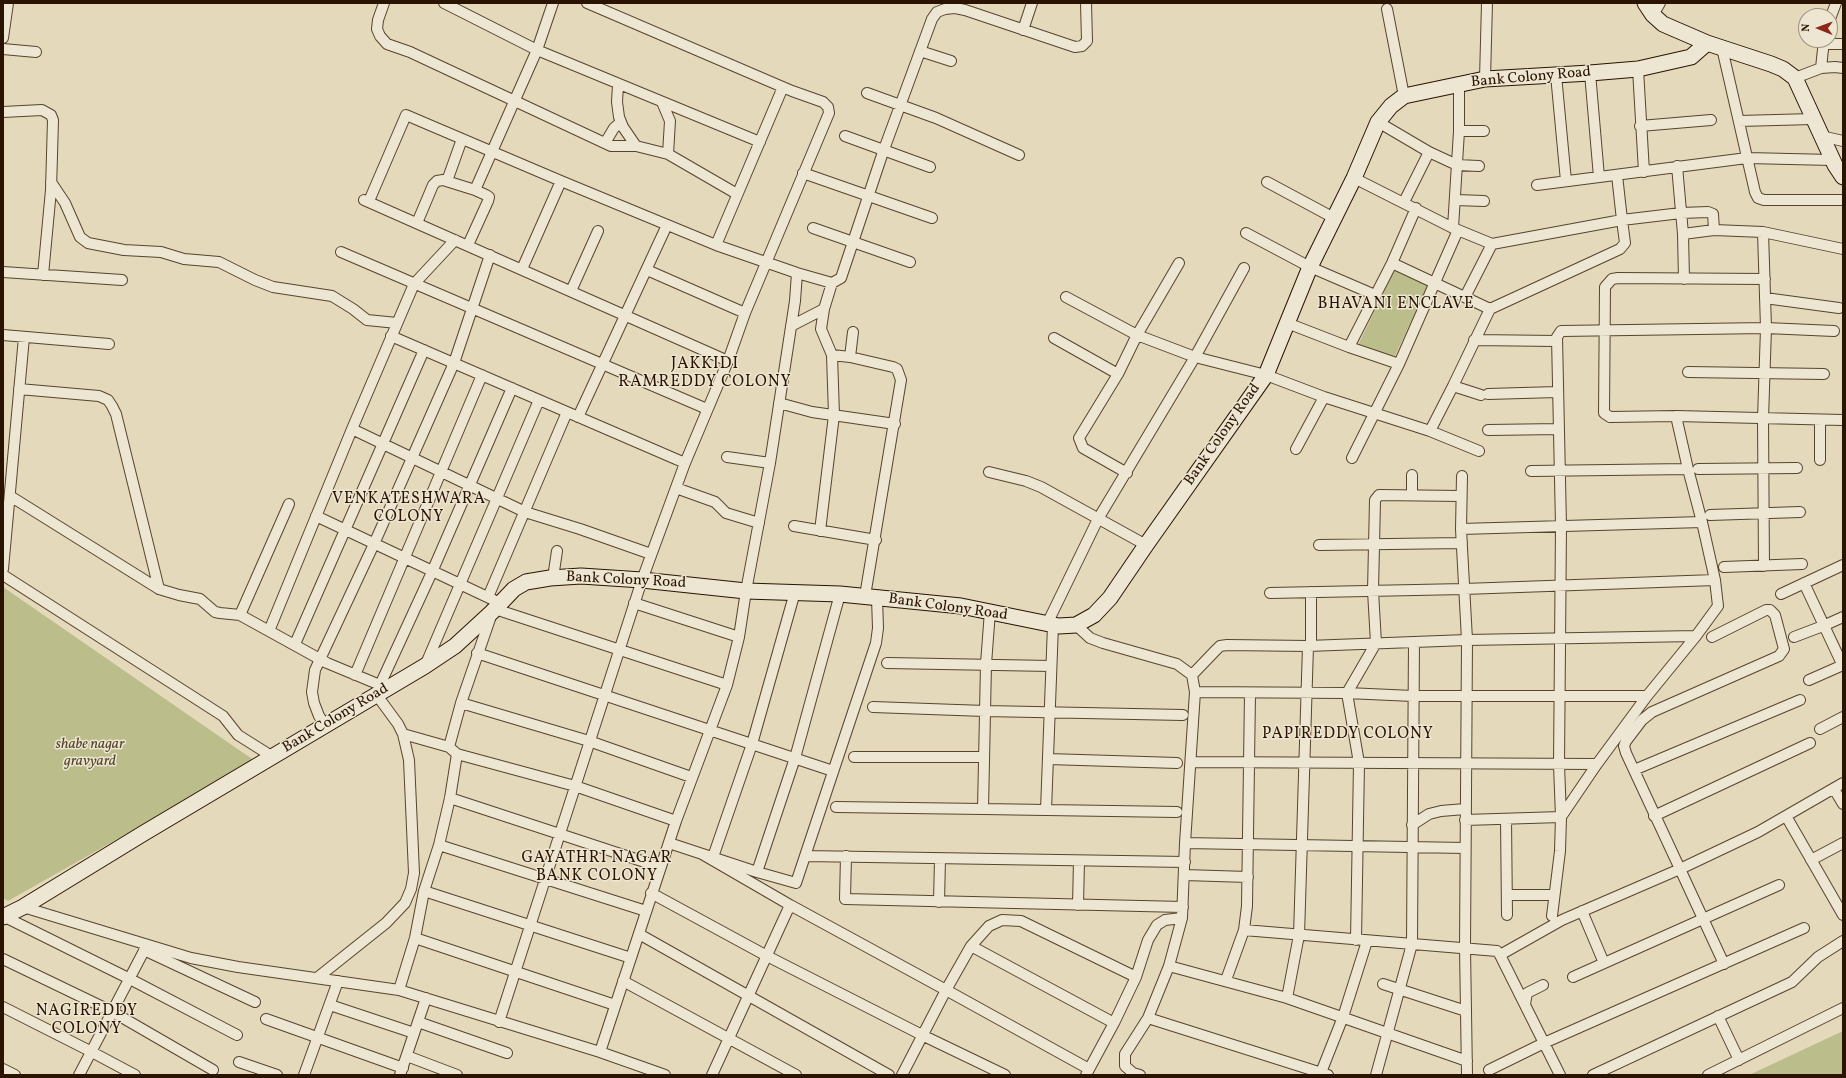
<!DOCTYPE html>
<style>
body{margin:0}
#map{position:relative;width:1846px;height:1078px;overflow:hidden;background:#e4d9ba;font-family:Vollkorn,serif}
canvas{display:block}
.frame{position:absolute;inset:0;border:4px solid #2a1300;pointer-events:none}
.north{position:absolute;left:1798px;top:8px;width:40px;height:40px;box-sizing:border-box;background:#ede6d2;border:1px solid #9f927e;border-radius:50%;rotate:271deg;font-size:11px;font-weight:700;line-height:16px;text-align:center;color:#2a1300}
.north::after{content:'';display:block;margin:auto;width:14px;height:18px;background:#8f2418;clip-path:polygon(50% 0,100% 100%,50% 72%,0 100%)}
</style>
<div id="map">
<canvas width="1846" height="1078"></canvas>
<div class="frame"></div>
<div class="north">N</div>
</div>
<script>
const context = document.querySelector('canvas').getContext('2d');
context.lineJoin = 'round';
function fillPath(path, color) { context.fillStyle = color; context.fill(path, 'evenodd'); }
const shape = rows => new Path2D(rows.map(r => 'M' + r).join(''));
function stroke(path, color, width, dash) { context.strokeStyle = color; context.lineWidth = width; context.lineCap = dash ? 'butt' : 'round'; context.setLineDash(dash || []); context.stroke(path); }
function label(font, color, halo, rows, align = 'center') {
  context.font = font + ' Vollkorn,serif'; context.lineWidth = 3; context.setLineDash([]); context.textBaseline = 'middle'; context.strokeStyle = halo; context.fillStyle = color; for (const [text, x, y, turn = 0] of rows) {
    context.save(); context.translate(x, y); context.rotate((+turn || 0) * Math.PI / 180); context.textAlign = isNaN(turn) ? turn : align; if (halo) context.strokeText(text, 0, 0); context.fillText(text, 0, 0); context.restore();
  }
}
const green = shape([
 [1395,269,1428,285,1394,358,1358,345],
 [3,587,255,761,8,901,3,898],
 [1843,1031,1843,1075,1749,1075]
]);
const street = shape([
 [384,3,378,20,377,29,380,36,387,44,410,52,611,146,636,146,668,154,737,194],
 [444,3,537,50,760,142],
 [1387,9,1404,96],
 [1653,15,1660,3],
 [1830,19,1836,3],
 [1023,30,1032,3],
 [3,38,8,3],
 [1824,44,1843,44],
 [1722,48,1755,192,1758,198,1764,200,1843,200],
 [3,49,36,52],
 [920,51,951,61],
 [1821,68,1824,40],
 [1638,69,1644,172],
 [1590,73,1599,177],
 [1556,75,1566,181],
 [1795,78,1821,68,1835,67,1843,68],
 [1485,79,1487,3],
 [618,85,617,102,619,117,623,127,636,146],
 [867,93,936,118,1019,155],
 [662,102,670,121,668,154],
 [3,112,42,110,51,115,53,120,51,190,43,275],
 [1739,121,1813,119],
 [1378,122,1429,152,1457,165,1479,166],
 [1640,126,1711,120],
 [1459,131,1484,131],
 [845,136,930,167],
 [1821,136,1843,141],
 [605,143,614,128,621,122],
 [1677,166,1683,234],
 [803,173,932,218],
 [1617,175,1622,220,1681,213,1708,212,1713,214,1714,230],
 [1354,178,1453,228,1492,244,1622,220,1625,243,1620,249,1490,309,1453,386,1430,431],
 [447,181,462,139],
 [51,182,65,203,80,237,88,243,124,250,161,252,184,259,219,262,255,280,273,287,332,296,353,309,367,320,397,323],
 [1267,182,1334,218],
 [1537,185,1747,158,1832,160],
 [364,200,728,361],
 [1456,200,1484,201],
 [369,201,406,115,561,181,716,245,797,273,832,283,841,278,883,152,932,19,937,12,945,9,955,8,965,10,1075,47,1082,46,1087,41,1086,3],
 [1404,202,1429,152],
 [417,223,433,185,437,181,443,180,475,190],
 [813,228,910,262],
 [1453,228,1459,131,1459,85],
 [1763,232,1843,249],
 [1246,233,1310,267,1375,295],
 [468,245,488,201,489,197,486,195,475,190,537,50,553,3],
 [716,245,783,87],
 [341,252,707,409],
 [1392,263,1490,309],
 [522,269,561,181],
 [647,270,745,313],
 [3,272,122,280],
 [1684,279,1683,234,1714,230,1763,232,1766,328,1763,419,1764,566],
 [571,291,598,231],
 [1066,297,1137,335,1179,263],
 [1465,297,1492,244],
 [1765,298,1839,308],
 [1287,323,1349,347,1399,364],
 [791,326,824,309],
 [3,335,109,344],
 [391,336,685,463],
 [1054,338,1118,374],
 [1474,340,1556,341],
 [1349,347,1392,263,1416,208],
 [832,355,850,357,893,367,897,369,901,380,865,596],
 [850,357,853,332],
 [1688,372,1824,374],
 [1453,386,1481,395],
 [19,389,99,396,108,400,112,406,116,414,159,589],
 [1488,394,1557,392],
 [779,403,812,412,895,424],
 [1676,416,1610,417,1604,413,1605,287,1612,279,1618,278,1765,279],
 [578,417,667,225],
 [352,429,525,512,580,529,651,554],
 [1488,430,1559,429],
 [1296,449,1324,397],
 [727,457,770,463],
 [1352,458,1399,364,1458,230],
 [1820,460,1820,420],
 [1698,469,1797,468],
 [1531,471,1688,469],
 [989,472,1026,481,1041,487,1146,545],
 [1127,473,1083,448,1079,438,1118,374,1137,335,1195,357,1266,375,1324,397,1430,431,1479,451],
 [1412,475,1412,495],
 [1462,476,1461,529,1467,640,1465,948,1467,1075],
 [676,488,715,502,726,513,759,523],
 [10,496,159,589,179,595,200,599,215,612,220,613,240,615,327,663,380,685,376,694,398,724,403,734,409,760,414,873,411,889,405,903,386,923,317,978],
 [1710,515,1800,512],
 [316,516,500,603],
 [794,526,876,540],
 [1461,529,1702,522],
 [820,531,834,415,832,355,821,329,824,309,832,283],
 [1319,545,1462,543],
 [1724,567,1802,564],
 [3,569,24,337],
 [3,575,223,716,238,735,273,757],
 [553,578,557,551],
 [1804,583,1843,666],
 [1311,592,1311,646],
 [1270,593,1464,589,1715,580],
 [1781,594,1843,565],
 [488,597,567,412],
 [634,603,739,637],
 [495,609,727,685],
 [990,611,986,664,983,809,1046,810,1053,625],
 [240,615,289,504],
 [1047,624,1098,519,1195,357,1244,268],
 [1076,625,1090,638,1103,643,1177,664,1192,675,1195,692,1185,843,1182,918,1169,966,1148,1018,1125,1054,1125,1066,1133,1073,1140,1075],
 [269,631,352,429,414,284,455,240],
 [1794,637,1823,626,1843,617],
 [295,644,424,350],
 [477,653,833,771],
 [887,663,1051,666],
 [425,666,539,400],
 [355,675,482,375],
 [1192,675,1215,651,1220,646,1227,645,1308,646,1467,640,1696,636],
 [1809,680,1843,665],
 [380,685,432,572,512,388],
 [1195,692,1347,693,1413,696,1647,696],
 [461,703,589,741,691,777],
 [873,707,985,711,1183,715],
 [325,725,319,716,314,703,312,692,315,670,374,544,454,363,490,255],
 [1820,729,1843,717],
 [403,734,449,747,457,754,575,786,676,821],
 [449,747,461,703,491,616],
 [854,757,984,757],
 [1048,759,1177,763],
 [1191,762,1597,764],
 [1634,770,1800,700],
 [1834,789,1843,804],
 [450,798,660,867],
 [836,807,983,809],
 [1046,810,1177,812],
 [1654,816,1810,743],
 [1786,816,1843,915],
 [1561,817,1597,764,1647,696,1696,636,1718,606,1715,580,1702,522,1688,469,1676,416,1843,420],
 [1506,819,1507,915],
 [1465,820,1561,817],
 [1412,825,1429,814,1441,811,1465,809],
 [669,843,757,872,796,883,876,643,878,628,877,598],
 [1185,843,1465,848],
 [439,845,646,911],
 [702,854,790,905,946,990,971,946,989,926,1002,920,1021,921,1136,977],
 [805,856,1185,862],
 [846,856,845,899,1183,907],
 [713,857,752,744,795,592],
 [1811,860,1843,843],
 [757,872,795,758,840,594],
 [1184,875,1248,877],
 [424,891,631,958],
 [651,893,767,956,924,1036,1005,1075],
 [1507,895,1554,895],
 [939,902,940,859],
 [1078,905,1079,861],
 [23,907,191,958,238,967,399,990,600,1052,665,1075],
 [1582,911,1604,963],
 [3,916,128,978,237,1035],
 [1552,916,1560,851,1561,817,1559,765,1561,526,1557,337,1561,331,1766,328,1834,331],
 [1244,930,1497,951,1500,955,1560,1075],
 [639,934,889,1075],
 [415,938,615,1005],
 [1356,940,1359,763,1347,693,1376,643,1373,591,1375,500,1379,495,1461,496],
 [971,946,1114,1023],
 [144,950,255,1002],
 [1500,955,1562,920,1680,869,1626,753,1624,746,1626,741,1642,720,1652,712,1779,656,1784,649,1775,615,1770,610,1766,610,1712,637],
 [3,959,111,1011,213,1070],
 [1724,964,1680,869,1758,832,1843,783],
 [1169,966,1287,998,1467,1061],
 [1573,977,1779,885],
 [1226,980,1244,930,1247,906,1250,693],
 [623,981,796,1075],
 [1383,984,1466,1011],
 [399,990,415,938,424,891,439,845,450,798,457,754],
 [1287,998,1299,935,1308,646],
 [1525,1004,1527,993,1543,985],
 [330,1005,414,1033],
 [3,1007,90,1051,135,1075],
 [1718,1016,1739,1060],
 [1148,1018,1328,1075],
 [266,1019,403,1068],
 [418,1022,507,1053],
 [499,1022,642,580,685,463,728,361,745,313,829,113,828,107,823,102,792,91,587,3],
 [600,1052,676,821,727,685,739,637,746,591,770,463,795,301,797,273],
 [407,1056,457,1075],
 [239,1062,277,1075],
 [3,1069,15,1075],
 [1489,1070,1544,1043,1804,928],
 [79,1075,147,945],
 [304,1075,338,981],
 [400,1075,426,998],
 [712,1075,790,905],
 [902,1075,946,990,1089,1069],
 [1086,1075,1114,1023,1136,977,1148,940,1157,925,1165,920,1182,918],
 [1320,1075,1343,1017,1367,941],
 [1376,1075,1412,944,1414,642],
 [1593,1075,1792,982,1818,957,1843,941],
 [1708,1075,1843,1008]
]);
const secondary = shape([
 [1645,3,1653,15,1663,24,1707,43,1771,64,1783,69,1795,78,1835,165,1843,177],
 [3,917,23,907,144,833,425,666,455,646,492,612,514,589,526,582,550,578,581,576,642,580,746,591,840,594,961,606,1059,626,1076,625,1094,615,1110,598,1146,545,1266,375,1310,267,1354,178,1378,122,1391,106,1404,96,1485,79,1590,73,1638,69,1691,57,1707,43]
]);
const streetNames = [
 ["Bank Colony Road",1531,78,-5],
 ["Bank Colony Road",1223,435,-55],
 ["Bank Colony Road",626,581,3],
 ["Bank Colony Road",948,608,8],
 ["Bank Colony Road",336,719,-31]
];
const parkNames = [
 ["shabe nagar",90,745],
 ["gravyard",90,762]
];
const neighbourhoodNames = [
 ["BHAVANI ENCLAVE",1396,305],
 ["JAKKIDI",705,365],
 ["RAMREDDY COLONY",705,383],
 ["VENKATESHWARA",409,500],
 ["COLONY",409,518],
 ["PAPIREDDY COLONY",1348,735],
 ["GAYATHRI NAGAR",597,859],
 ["BANK COLONY",597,877],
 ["NAGIREDDY",87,1012],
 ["COLONY",87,1030]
];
fillPath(green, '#bbbd8b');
stroke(street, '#58442e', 12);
stroke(secondary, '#2a1300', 17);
stroke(street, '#ede6d2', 10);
stroke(secondary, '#ede6d2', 15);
label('15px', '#2a1300', '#ede6d2', streetNames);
label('italic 15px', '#56462a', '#ede6d2', parkNames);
context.letterSpacing = '1px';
label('16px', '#2a1300', '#ede6d2', neighbourhoodNames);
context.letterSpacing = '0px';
</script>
